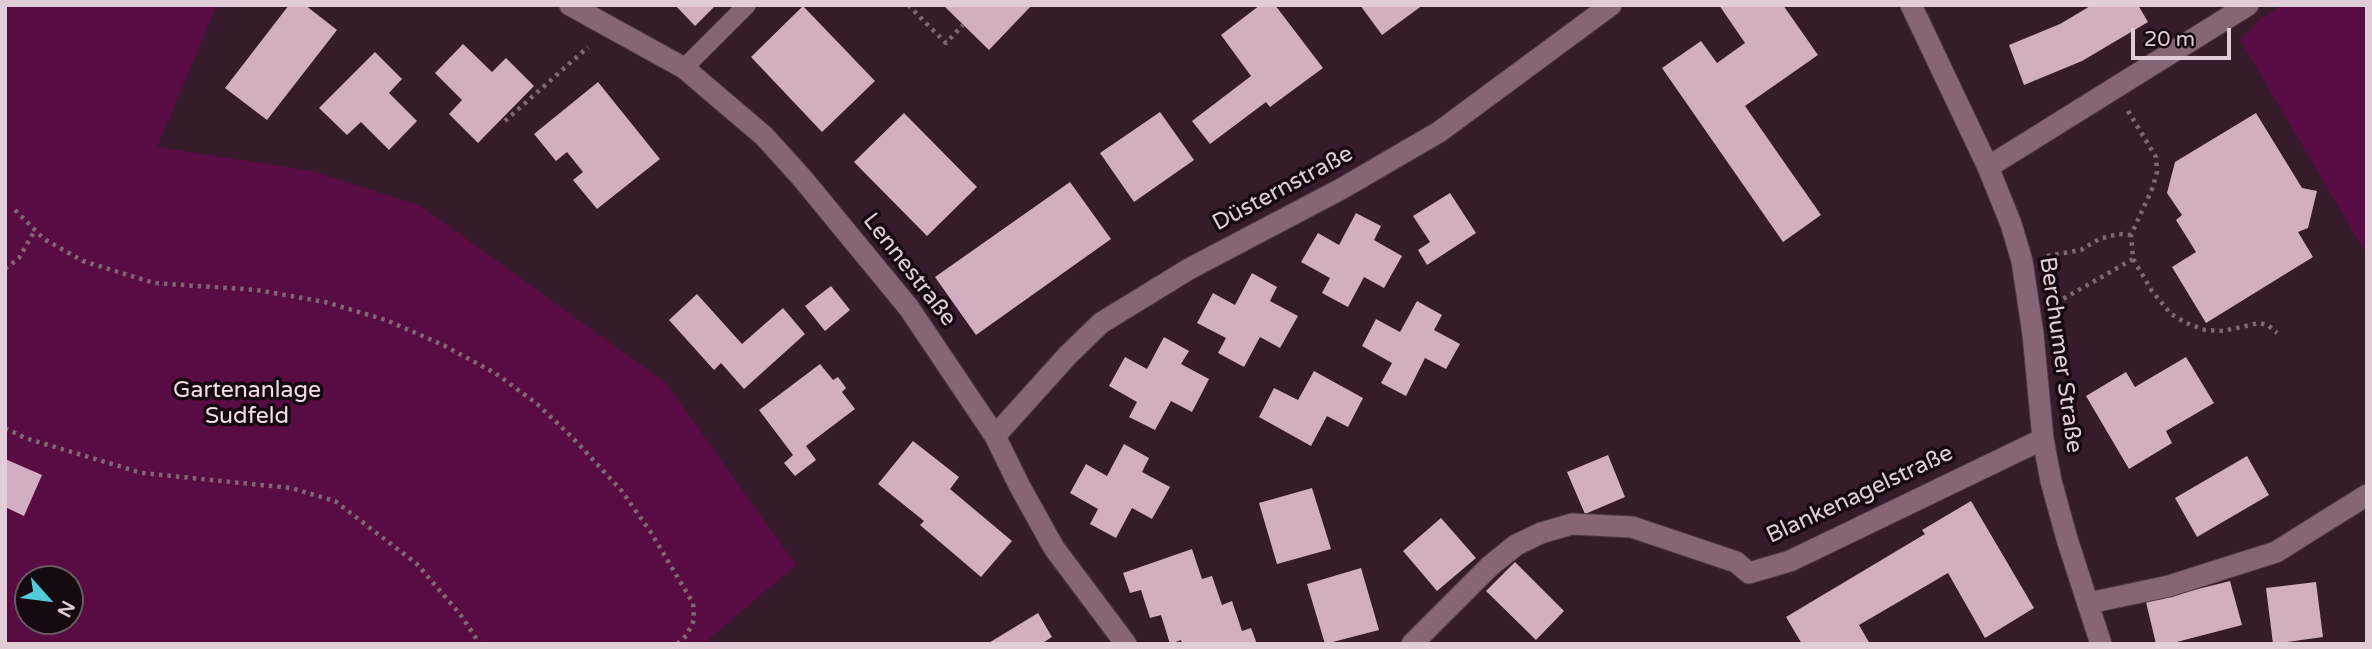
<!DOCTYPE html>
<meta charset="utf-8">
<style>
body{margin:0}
#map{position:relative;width:2372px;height:649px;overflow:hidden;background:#361b2c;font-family:"Varela Round",sans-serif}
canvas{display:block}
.frame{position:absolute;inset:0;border:7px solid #e0cdd7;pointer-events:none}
.north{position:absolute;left:14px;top:565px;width:70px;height:70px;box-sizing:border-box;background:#160a11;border:2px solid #675860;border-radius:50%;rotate:118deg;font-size:19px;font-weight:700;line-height:28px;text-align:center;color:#e0cdd7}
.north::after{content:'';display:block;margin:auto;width:24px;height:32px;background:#52cbd9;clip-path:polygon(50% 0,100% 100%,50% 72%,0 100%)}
.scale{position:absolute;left:2131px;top:28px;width:100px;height:32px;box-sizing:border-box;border:4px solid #e0cdd7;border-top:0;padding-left:9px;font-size:21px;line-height:24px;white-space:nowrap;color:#e0cdd7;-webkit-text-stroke:5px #160a11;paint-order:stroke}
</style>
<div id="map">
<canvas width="2372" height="649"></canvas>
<div class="frame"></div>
<div class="north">N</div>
<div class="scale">20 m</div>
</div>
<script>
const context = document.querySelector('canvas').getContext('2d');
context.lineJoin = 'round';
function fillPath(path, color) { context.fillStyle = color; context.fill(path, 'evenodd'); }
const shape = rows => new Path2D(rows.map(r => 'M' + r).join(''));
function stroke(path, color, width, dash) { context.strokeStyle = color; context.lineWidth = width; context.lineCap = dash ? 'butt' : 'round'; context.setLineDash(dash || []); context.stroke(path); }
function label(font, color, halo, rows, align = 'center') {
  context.font = font + ' "Varela Round",sans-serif'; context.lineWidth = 7; context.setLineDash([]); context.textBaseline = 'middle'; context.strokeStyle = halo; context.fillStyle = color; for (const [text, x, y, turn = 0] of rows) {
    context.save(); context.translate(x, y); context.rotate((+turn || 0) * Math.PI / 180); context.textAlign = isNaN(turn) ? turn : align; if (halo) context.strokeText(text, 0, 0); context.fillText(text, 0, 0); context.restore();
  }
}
const green = shape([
 [5,5,217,5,157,147,312,171,421,206,666,383,796,565,703,644,5,644],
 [28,579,70,579,70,621,28,621],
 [2281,5,2367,5,2367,255,2240,40,2258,21]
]);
const building = shape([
 [289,5,305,5,337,30,267,120,225,88],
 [675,5,716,5,695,26],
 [943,5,1032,5,989,50],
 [1260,5,1275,5,1323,68,1270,107,1266,102,1210,144,1192,121,1251,76,1221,35],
 [1360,5,1423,5,1382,35],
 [1719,5,1783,5,1818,55,1745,106,1821,215,1783,242,1662,68,1701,41,1717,63,1745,43],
 [2092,5,2138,5,2148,22,2082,61,2024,85,2009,45,2060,24],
 [803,6,875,81,822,132,751,57],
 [463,44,492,72,506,58,534,86,478,143,449,114,462,100,435,73],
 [375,52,402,79,389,93,417,121,389,150,361,122,347,135,319,108],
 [598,82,660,159,597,209,573,180,583,172,567,152,556,161,534,134],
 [1160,112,1194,160,1134,202,1100,153],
 [904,113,977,187,927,236,854,162],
 [2256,113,2302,188,2317,191,2308,228,2298,232,2313,257,2206,323,2172,267,2196,252,2176,220,2182,215,2167,193,2175,162],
 [1070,182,1111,239,976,335,935,277],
 [1450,193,1476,233,1427,265,1418,250,1430,242,1413,216],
 [1356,213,1381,226,1374,240,1402,256,1384,288,1364,277,1348,307,1322,293,1330,278,1301,262,1318,233,1339,245],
 [1252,273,1277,287,1270,301,1298,316,1280,348,1260,337,1244,367,1218,353,1226,338,1197,323,1213,293,1235,305],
 [831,286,850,310,825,331,805,306],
 [697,294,742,344,783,308,805,334,744,389,721,363,714,370,669,320],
 [1417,301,1442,315,1434,330,1460,344,1446,369,1425,358,1406,396,1381,383,1392,363,1362,346,1376,319,1400,332],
 [1164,337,1189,351,1181,364,1209,379,1192,412,1171,401,1155,430,1129,417,1137,402,1109,386,1125,357,1147,369],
 [2186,357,2214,403,2166,431,2172,443,2129,469,2086,396,2126,372,2135,387],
 [820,364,833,380,838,377,846,388,842,392,855,409,806,446,816,460,795,476,784,463,793,455,759,410],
 [1314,371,1363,398,1348,427,1327,416,1311,446,1259,417,1274,388,1298,400],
 [913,441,959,477,950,489,1012,541,981,577,920,525,924,521,878,484],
 [1124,444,1149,458,1142,472,1170,487,1152,519,1132,508,1116,538,1090,524,1098,509,1070,493,1086,464,1107,476],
 [1608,455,1625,497,1585,514,1567,472],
 [2247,456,2269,495,2197,537,2175,498],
 [5,459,42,475,24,516,5,507],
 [1312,488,1331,549,1277,564,1259,503],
 [1971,501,2034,608,1985,638,1948,573,1859,625,1870,644,1802,644,1786,617,1925,534,1922,530],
 [1441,518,1476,558,1437,591,1403,551],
 [1192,549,1202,579,1212,576,1222,605,1232,601,1242,631,1251,628,1257,644,1182,644,1181,640,1170,644,1161,615,1150,618,1141,590,1130,593,1123,573],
 [1515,562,1564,611,1536,640,1486,591],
 [1361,568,1379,630,1325,644,1307,584],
 [2230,581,2242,625,2169,644,2156,644,2146,602],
 [2316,582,2323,637,2273,644,2266,588],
 [1038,613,1052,637,1041,644,987,644]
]);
const path = shape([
 [908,5,946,43,963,25],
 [2128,111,2156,157,2157,172,2152,189,2131,235,2133,259,2152,291,2171,314,2186,323,2205,330,2223,331,2259,323,2268,325,2277,333],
 [505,121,588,47],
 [15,210,44,239,83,261,154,283,257,290,325,302,386,320,443,345,495,373,536,403,572,437,621,490,650,531,693,603,694,620,687,635,677,644],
 [2047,256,2081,250,2099,239,2118,234,2131,235],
 [5,269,19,258,35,230],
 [2056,303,2133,259],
 [5,428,25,438,142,473,291,488,335,501,417,564,460,614,480,644]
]);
const service = shape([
 [684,68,747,5]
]);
const minor = shape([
 [570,5,684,68,764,136,802,178,909,308,995,436,1019,485,1054,548,1126,644],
 [1988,167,2011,224,2022,261,2033,334,2043,439,2051,481,2067,539,2101,644],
 [995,436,1068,355,1101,323,1189,269,1341,189,1439,132,1611,5],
 [2089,603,2169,586,2276,552,2367,495],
 [1412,644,1490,566,1516,545,1541,533,1572,524,1632,527,1736,562,1749,573,1790,561,2043,439]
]);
const secondary = shape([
 [1911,5,1988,167,2248,5]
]);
const streetNames = [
 ["Düsternstraße",1283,189,-28],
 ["Lennestraße",909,270,52],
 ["Berchumer Straße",2060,355,82],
 ["Blankenagelstraße",1860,495,-25]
];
const parkNames = [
 ["Gartenanlage",247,391],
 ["Sudfeld",247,417]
];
fillPath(green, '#590b43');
fillPath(building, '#d2aec2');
stroke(service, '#4f3947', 19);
stroke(minor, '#4f3947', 23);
stroke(secondary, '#4f3947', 23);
stroke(path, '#7e6775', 4.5, [3.5, 5]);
stroke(service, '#866578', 18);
stroke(minor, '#866578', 21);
stroke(secondary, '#866578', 21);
label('23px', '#e0cdd7', '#160a11', streetNames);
label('23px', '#f3dbe8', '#160a11', parkNames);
</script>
